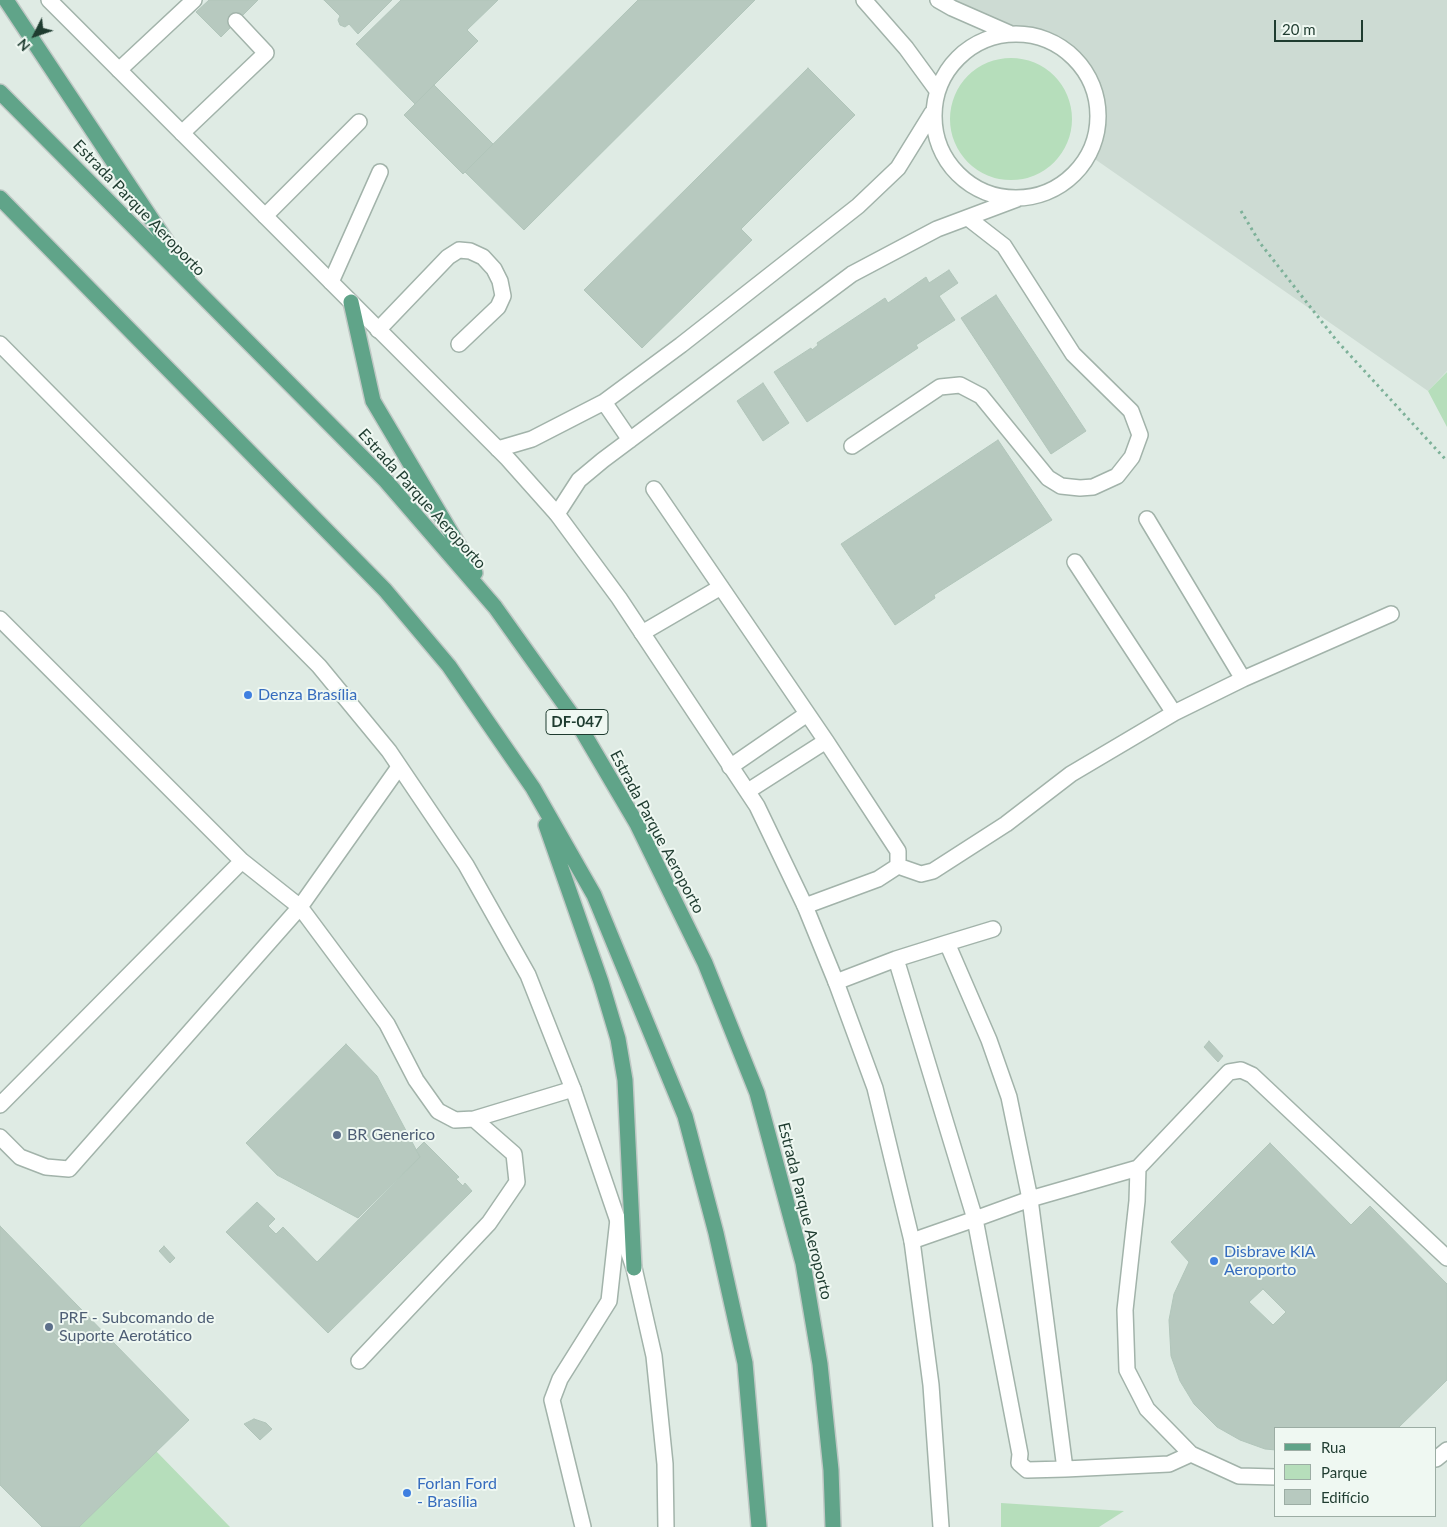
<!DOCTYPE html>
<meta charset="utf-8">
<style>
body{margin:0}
#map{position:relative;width:1447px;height:1527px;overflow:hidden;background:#dfebe4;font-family:Lato,sans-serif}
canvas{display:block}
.legend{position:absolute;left:1274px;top:1427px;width:162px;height:90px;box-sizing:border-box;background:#eff8f2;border:1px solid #9cada4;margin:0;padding:6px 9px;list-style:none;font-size:15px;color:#1f3c30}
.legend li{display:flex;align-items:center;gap:10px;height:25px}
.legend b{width:25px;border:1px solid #9cada4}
.north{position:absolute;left:10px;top:10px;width:50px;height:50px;-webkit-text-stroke:4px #eff8f2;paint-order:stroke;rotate:229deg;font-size:14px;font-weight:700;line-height:20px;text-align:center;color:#1f3c30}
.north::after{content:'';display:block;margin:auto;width:18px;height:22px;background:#1f3c30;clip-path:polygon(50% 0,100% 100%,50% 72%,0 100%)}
.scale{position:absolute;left:1274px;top:20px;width:89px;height:22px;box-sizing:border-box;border:2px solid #1f3c30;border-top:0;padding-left:6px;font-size:15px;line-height:18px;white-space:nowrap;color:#1f3c30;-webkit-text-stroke:4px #eff8f2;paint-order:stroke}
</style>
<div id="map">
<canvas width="1447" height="1527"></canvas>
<ul class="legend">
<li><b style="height:6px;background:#60a489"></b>Rua</li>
<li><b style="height:14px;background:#b6debb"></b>Parque</li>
<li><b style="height:14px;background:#b7c9bf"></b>Edifício</li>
</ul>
<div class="north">N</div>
<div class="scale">20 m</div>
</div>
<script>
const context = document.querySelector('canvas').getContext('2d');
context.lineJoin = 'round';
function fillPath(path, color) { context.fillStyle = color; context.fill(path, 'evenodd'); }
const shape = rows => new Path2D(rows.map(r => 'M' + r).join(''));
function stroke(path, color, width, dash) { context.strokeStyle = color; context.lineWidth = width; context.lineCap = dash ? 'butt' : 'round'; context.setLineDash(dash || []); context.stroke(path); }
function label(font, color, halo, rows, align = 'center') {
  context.font = font + ' Lato,sans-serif'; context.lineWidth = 4; context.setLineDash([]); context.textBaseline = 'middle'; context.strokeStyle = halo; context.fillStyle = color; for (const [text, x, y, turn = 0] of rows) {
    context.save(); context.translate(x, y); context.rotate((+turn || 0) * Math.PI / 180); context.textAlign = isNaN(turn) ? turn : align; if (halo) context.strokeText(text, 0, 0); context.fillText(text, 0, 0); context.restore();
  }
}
const built = shape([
 [938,0,1447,0,1447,371,1428,391,1089,155,1095,136,1096,98,1090,81,1065,49,1038,36,1009,33]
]);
const green = shape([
 '950 119a61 61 0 1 1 122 0a61 61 0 1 1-122 0Z',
 [1447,372,1447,427,1428,391],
 [156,1451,230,1527,76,1527],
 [1001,1503,1124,1511,1099,1527,1001,1527]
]);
const building = shape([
 [209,0,258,0,221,37,196,12,209,0],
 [324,0,392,0,358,34,349,24,345,27,340,25,338,20,340,16,324,0],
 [401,0,498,0,467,30,478,41,415,104,356,44,401,0],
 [638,0,755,0,524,230,465,172,638,0],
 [808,68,855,115,741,229,752,240,642,348,584,290,808,68],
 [434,85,493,144,463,174,404,115,434,85],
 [949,270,958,283,939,296,955,320,916,345,918,348,807,422,774,372,811,348,812,350,818,345,817,343,885,298,888,303,926,277,929,283,949,270],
 [996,295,1086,431,1051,454,961,318,996,295],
 [763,383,789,423,763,441,737,401,763,383],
 [998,440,1052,520,934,595,935,598,895,625,841,544,998,440],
 [1209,1041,1223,1056,1218,1062,1204,1047,1209,1041],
 [346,1044,377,1076,420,1157,358,1218,277,1175,246,1143,346,1044],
 [424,1142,459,1177,456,1179,463,1186,465,1183,472,1191,328,1333,226,1232,257,1202,275,1219,268,1226,276,1234,283,1227,317,1262,420,1157,416,1150,424,1142],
 [1270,1143,1351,1225,1370,1206,1447,1284,1447,1380,1398,1428,1276,1428,1276,1450,1265,1449,1240,1440,1217,1427,1194,1404,1180,1381,1171,1356,1169,1320,1174,1294,1189,1262,1171,1242,1270,1143],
 [1263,1289,1286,1312,1273,1325,1249,1302,1263,1289],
 [0,1226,189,1420,79,1527,42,1527,0,1485,0,1226],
 [164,1246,175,1258,170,1263,159,1251,164,1246],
 [254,1419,266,1423,272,1429,260,1440,244,1424,254,1419]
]);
const path = shape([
 [1241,211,1260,243,1337,341,1447,461]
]);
const service = shape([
 [119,70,194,0],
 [182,133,266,53,236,21],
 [265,216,359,122],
 [331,282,380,172],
 [378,330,448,257,459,250,470,251,483,257,494,269,500,281,503,296,498,307,459,344],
 [852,446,940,387,960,385,981,396,1048,478,1061,486,1080,488,1093,487,1117,476,1132,457,1140,435,1131,411,1073,354,1004,246,968,218],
 [654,489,826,741,898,851,898,866,878,879,805,906],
 [1147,519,1243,679],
 [1075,562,1174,713],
 [0,619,242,861,300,907,387,1024,416,1080,438,1111,455,1120,474,1119,573,1089],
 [642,633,721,587],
 [730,767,807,714],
 [748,791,826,741],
 [898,866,921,874,933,871,1006,824,1071,774,1174,713,1243,679,1391,614],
 [993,929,947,943,989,1040,1009,1097,1030,1199,1065,1469,1169,1464,1191,1454],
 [836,982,896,959],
 [0,1105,242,861],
 [0,1137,20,1157,46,1167,69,1169,300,907,399,767],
 [1138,1168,1137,1201,1125,1310,1127,1370,1147,1409,1191,1454,1239,1476,1276,1477],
 [912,1241,975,1219,896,959,947,943],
 [359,1361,489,1223,517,1182,514,1154,474,1119],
 [1436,1459,1447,1450],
 [1065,1469,1027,1470,1019,1463,1020,1454,975,1219,1030,1199,1138,1168,1229,1072,1241,1070,1252,1075,1447,1258],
 [583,1527,552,1400,560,1379,609,1301,618,1219]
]);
const minor = shape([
 [864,0,906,48,936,89],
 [938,0,952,8,1009,33],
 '934 116a82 82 0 1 1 164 0a82 82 0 1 1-164 0Z',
 [604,402,630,440],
 [498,449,532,439,604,402,681,345,858,206,898,168,932,113],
 [557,514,579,480,603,460,852,274,937,229,1017,199]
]);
const tertiary = shape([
 [49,0,508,459,557,514,619,598,757,806,805,906,836,982,875,1088,912,1241,931,1385,941,1527],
 [0,344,319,666,389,751,466,865,528,975,573,1089,634,1268,654,1356,665,1464,666,1527]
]);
const primary = shape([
 [6,0,188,274],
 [0,92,386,481,495,607,577,722,637,824,705,963,757,1093,803,1263,820,1364,831,1470,833,1527],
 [0,198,385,590,449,666,533,788,594,895,685,1116,716,1233,745,1363,759,1527],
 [351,302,373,401,475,573],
 [546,825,601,982,618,1039,625,1080,634,1268]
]);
const markers = [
 [248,695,5,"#3f7fe0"],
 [337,1135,5,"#5c6f8a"],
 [1214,1261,5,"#3f7fe0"],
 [49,1327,5,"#5c6f8a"],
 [407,1493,5,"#3f7fe0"]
];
const shields = [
 [577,722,62]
];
const shieldNames = [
 ["DF-047",577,722]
];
const streetNames = [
 ["Estrada Parque Aeroporto",139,208,46],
 ["Estrada Parque Aeroporto",422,499,48],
 ["Estrada Parque Aeroporto",657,832,62],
 ["Estrada Parque Aeroporto",805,1211,76]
];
const shopNames = [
 ["Denza Brasília",258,695],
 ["Disbrave KIA",1224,1252],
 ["Aeroporto",1224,1270],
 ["Forlan Ford",417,1484],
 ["- Brasília",417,1502]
];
const serviceNames = [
 ["BR Generico",347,1135],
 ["PRF - Subcomando de",59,1318],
 ["Suporte Aerotático",59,1336]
];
fillPath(built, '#cddbd3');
fillPath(green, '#b6debb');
fillPath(building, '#b7c9bf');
stroke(building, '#b1c5ba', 1);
stroke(service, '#a2b3aa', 18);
stroke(minor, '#a2b3aa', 18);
stroke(tertiary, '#a2b3aa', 18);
stroke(primary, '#c0c8c5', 18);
stroke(path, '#7db199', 3, [2.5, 4]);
stroke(service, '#fff', 15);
stroke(minor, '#fff', 15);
stroke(tertiary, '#fff', 15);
stroke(primary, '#60a489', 15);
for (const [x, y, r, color] of markers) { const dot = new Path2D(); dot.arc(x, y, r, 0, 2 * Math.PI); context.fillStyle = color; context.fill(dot); stroke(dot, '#eff8f2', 2); }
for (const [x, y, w] of shields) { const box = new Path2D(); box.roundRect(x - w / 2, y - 12.5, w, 25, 4); context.fillStyle = '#eff8f2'; context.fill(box); stroke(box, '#1f3c30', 1); }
label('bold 15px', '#1f3c30', null, shieldNames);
label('16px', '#1f3c30', '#eff8f2', streetNames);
label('16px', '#366cbe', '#eff8f2', shopNames, 'left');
label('16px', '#4e5e75', '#eff8f2', serviceNames, 'left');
</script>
